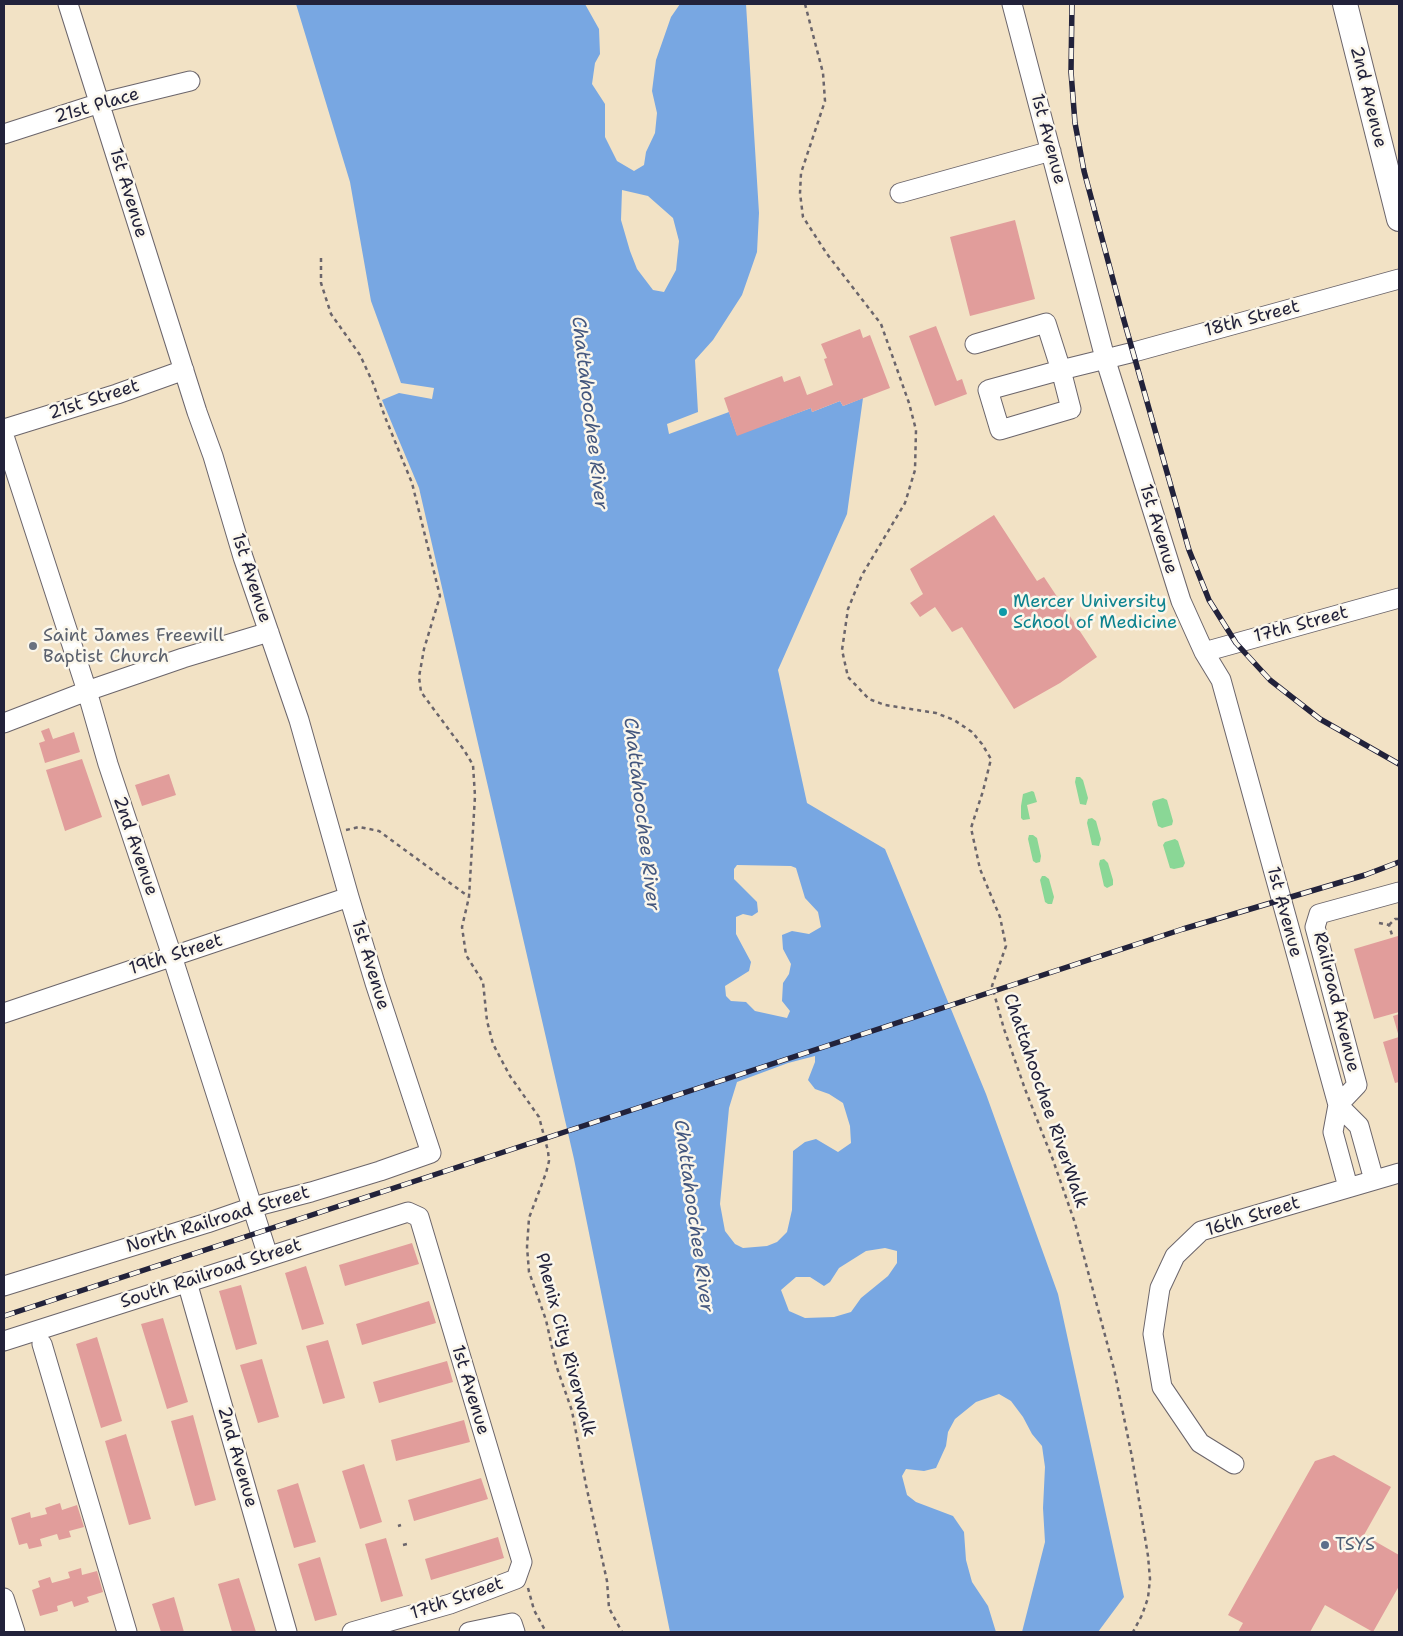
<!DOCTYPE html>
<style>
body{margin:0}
#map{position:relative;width:1403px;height:1636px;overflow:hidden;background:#f2e2c5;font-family:"Shantell Sans",sans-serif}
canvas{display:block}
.frame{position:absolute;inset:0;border:5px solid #22223b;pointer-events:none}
</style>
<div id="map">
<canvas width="1403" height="1636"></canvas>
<div class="frame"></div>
</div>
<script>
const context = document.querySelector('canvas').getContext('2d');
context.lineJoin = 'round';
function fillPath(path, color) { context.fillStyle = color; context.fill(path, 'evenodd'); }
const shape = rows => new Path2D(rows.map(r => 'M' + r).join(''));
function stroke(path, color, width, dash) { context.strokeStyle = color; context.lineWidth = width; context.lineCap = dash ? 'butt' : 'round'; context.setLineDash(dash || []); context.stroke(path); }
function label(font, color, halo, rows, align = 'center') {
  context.font = font + ' "Shantell Sans",sans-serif'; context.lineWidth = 5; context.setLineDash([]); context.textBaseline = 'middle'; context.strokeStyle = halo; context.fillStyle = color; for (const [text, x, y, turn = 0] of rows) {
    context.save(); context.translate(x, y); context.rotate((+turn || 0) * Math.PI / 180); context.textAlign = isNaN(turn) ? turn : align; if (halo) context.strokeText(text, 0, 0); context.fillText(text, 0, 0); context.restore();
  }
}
const green = shape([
 [1076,777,1080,777,1083,780,1088,798,1086,805,1080,804,1075,782],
 [1032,791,1034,792,1037,802,1027,805,1030,819,1023,820,1021,818,1021,806,1023,794],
 [1163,798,1167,800,1173,821,1172,825,1162,828,1158,826,1152,804,1153,801],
 [1092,818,1096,821,1101,839,1099,846,1092,845,1087,823,1088,819],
 [1029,835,1033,835,1037,838,1041,856,1040,862,1036,863,1033,861,1028,839],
 [1175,839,1178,841,1185,863,1183,867,1174,869,1170,868,1163,845,1165,842],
 [1104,859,1108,863,1113,880,1113,885,1107,888,1104,886,1099,864,1100,860],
 [1042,876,1045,876,1049,879,1054,897,1052,904,1048,904,1045,902,1040,880]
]);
const water = shape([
 [296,4,585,4,599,29,600,54,595,63,592,84,605,104,605,137,617,161,634,171,644,165,646,152,655,133,657,113,652,91,656,60,671,17,680,4,746,4,759,213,757,252,742,295,713,340,695,360,698,412,667,424,669,434,729,412,737,435,811,408,812,412,840,401,843,406,863,398,847,514,778,670,807,803,885,849,986,1094,1058,1294,1124,1597,1098,1632,1022,1632,1045,1542,1043,1508,1045,1467,1042,1446,1032,1434,1023,1417,1011,1401,999,1394,976,1402,955,1419,948,1432,946,1446,936,1468,924,1471,906,1469,902,1476,907,1495,916,1502,953,1516,964,1532,966,1560,972,1582,988,1606,996,1632,670,1632,574,1159,419,488,382,400,399,393,432,399,434,388,401,383,371,301,350,182],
 [622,190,648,196,673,218,679,241,676,270,664,292,653,290,637,269,630,251,621,220],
 [737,865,791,866,796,868,805,898,818,912,821,927,809,934,792,931,782,935,783,949,791,964,789,974,783,983,782,1001,790,1011,787,1018,755,1011,746,1002,731,1001,726,996,725,986,749,971,751,962,736,934,736,917,743,914,752,916,758,912,757,902,734,879,734,869],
 [815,1056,815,1062,808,1080,815,1089,829,1094,843,1103,850,1126,851,1143,838,1152,816,1139,805,1142,793,1151,792,1210,787,1232,777,1242,767,1246,743,1248,735,1244,725,1231,720,1204,729,1108,737,1082,788,1063],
 [885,1248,897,1251,897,1263,888,1276,861,1298,851,1312,834,1317,805,1318,789,1311,781,1290,796,1277,810,1277,824,1286,830,1282,839,1268,866,1251]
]);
const building = shape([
 [1015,220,1035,299,970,316,950,237],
 [936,326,957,381,962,379,967,394,935,406,909,336],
 [860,329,863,338,870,335,890,388,843,406,840,401,812,412,811,408,737,436,724,398,782,376,784,382,800,376,807,395,833,385,824,359,827,358,821,344],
 [994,515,1037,581,1044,577,1097,657,1060,683,1014,709,962,627,952,632,935,607,920,617,910,603,923,594,910,569],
 [49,728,53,739,74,732,80,752,45,763,39,743,45,741,41,731],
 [82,759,102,817,65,831,46,770],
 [169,774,176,795,142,806,135,785],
 [1398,936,1399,941,1399,1012,1374,1019,1354,949],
 [1399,1014,1399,1037,1393,1016],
 [1399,1037,1399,1082,1395,1083,1383,1042],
 [412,1243,419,1264,345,1286,339,1265],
 [306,1266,324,1324,302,1330,285,1273],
 [241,1285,257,1344,236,1350,219,1291],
 [429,1301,436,1323,362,1345,356,1324],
 [163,1318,188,1402,167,1409,141,1324],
 [97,1337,122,1421,101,1428,76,1344],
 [328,1340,345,1398,323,1404,306,1346],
 [262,1359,279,1417,258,1423,240,1365],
 [447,1361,453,1382,379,1403,373,1382],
 [193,1415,216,1500,195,1506,171,1421],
 [464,1420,470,1442,396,1461,391,1440],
 [126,1434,151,1519,129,1525,105,1441],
 [1334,1455,1391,1487,1364,1535,1399,1555,1399,1586,1373,1632,1325,1605,1310,1632,1238,1632,1243,1623,1228,1615,1315,1461],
 [364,1464,382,1522,360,1529,342,1471],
 [481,1478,488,1499,414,1521,408,1500],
 [298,1483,316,1542,294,1548,277,1490],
 [60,1503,62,1510,77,1505,84,1527,69,1531,71,1537,59,1540,57,1534,40,1539,42,1546,29,1549,27,1543,19,1545,11,1518,30,1512,31,1518,47,1514,45,1508],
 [498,1537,504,1558,431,1580,425,1559],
 [386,1538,403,1596,381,1602,365,1544],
 [320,1557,337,1615,315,1621,298,1564],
 [81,1568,82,1575,97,1571,103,1592,87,1597,89,1602,74,1607,72,1601,57,1606,58,1611,40,1616,32,1590,40,1587,38,1581,50,1577,52,1583,70,1578,68,1572],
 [239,1578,256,1632,232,1632,218,1584],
 [174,1597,184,1632,161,1632,152,1604]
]);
const path = shape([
 [805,4,823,73,825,101,801,173,800,193,803,217,827,254,881,324,909,403,916,430,915,470,905,503,862,575,848,609,842,650,848,677,869,699,885,705,936,713,954,720,972,732,982,744,991,759,983,791,971,828,980,869,1000,917,1006,946,992,986,1004,1029,1025,1089,1053,1160,1075,1223,1114,1369,1132,1457,1148,1556,1150,1579,1148,1598,1142,1615,1133,1632],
 [321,258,321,283,331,314,360,355,373,383,385,417,412,483,440,596,424,649,419,677,421,692,464,750,473,765,475,796,469,897,462,927,466,955,483,982,487,1021,493,1044,510,1076,539,1117,548,1151,549,1161,546,1173,529,1218,527,1247,529,1272,546,1320,556,1365,572,1411,586,1485,607,1581,609,1608,622,1632],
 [346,830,359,827,379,831,469,897],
 [1379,923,1389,925,1392,935],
 [1389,925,1395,919,1399,919],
 [398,1526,401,1525],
 [403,1545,407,1544],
 [528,1588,534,1610,546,1632]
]);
const minor = shape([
 [1012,4,1105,358,1181,601,1204,652,1221,680,1338,1105,1333,1132,1348,1187],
 [4,134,100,103,190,81],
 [900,193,1051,151],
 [975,344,1046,323,1061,370,1134,352,1399,279],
 [1061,370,1071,409,1000,430,988,390,1061,370],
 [4,429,117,394,184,370],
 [4,436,87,691,108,764,172,956,268,1256],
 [1204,652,1399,598],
 [4,723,87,691,183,658,269,632],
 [4,1013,349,897],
 [1338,1105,1357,1085,1315,927,1319,914,1399,892],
 [1338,1105,1359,1126,1374,1180],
 [187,1282,287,1632],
 [4,1286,207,1223,253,1207,311,1192,380,1171,431,1153,375,983,349,897,299,720,243,557,213,456,197,412,68,4],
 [4,1341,408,1212,419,1217,522,1562,516,1579,450,1604,352,1632],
 [42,1344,127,1632],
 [1234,1464,1200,1443,1162,1387,1153,1334,1160,1288,1175,1256,1201,1231,1399,1173],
 [4,1598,15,1632],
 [469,1632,512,1623,515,1632]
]);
const major = shape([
 [1345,4,1399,219]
]);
const rail = shape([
 [1072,4,1071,72,1075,123,1084,171,1123,317,1189,550,1209,600,1236,643,1270,680,1320,719,1399,764],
 [4,1316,1183,929,1365,875,1399,862]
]);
const markers = [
 [1003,612,5,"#0f9aa8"],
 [33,646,5,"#6b7280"],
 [1325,1545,5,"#5c6f8a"]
];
const streetNames = [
 ["2nd Avenue",1368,97,76],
 ["21st Place",97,106,-16],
 ["1st Avenue",1048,139,75],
 ["1st Avenue",128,193,73],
 ["18th Street",1252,319,-15],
 ["21st Street",94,400,-18],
 ["1st Avenue",1158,529,73],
 ["1st Avenue",251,578,72],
 ["17th Street",1301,625,-15],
 ["2nd Avenue",135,846,71],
 ["1st Avenue",1284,912,75],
 ["19th Street",176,955,-18],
 ["1st Avenue",370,965,73],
 ["Railroad Avenue",1336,1002,76],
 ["Chattahoochee RiverWalk",1045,1101,71],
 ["16th Street",1253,1217,-17],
 ["North Railroad Street",218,1220,-17],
 ["South Railroad Street",211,1274,-18],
 ["Phenix City Riverwalk",565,1345,75],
 ["1st Avenue",470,1390,73],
 ["2nd Avenue",237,1457,74],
 ["17th Street",457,1599,-19]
];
const cultureNames = [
 ["Mercer University",1013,602],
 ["School of Medicine",1013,623]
];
const worshipNames = [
 ["Saint James Freewill",43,636],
 ["Baptist Church",43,657]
];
const serviceNames = [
 ["TSYS",1335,1545]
];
const waterNames = [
 ["Chattahoochee River",589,413,83],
 ["Chattahoochee River",641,814,83],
 ["Chattahoochee River",693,1216,82]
];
fillPath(green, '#8ad796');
fillPath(water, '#78a7e2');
fillPath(building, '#e19d9b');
stroke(minor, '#6b656b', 21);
stroke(major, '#6b656b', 26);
stroke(path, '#6b656b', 2.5, [4, 4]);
stroke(minor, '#fff', 19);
stroke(major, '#fff', 24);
stroke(rail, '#22223b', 5.5);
stroke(rail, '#fbf7ec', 4, [11]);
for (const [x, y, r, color] of markers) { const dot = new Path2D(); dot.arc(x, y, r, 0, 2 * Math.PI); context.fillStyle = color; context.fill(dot); stroke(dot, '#fbf7ec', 2); }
label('18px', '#22223b', '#fbf7ec', streetNames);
label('18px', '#0d838f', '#fbf7ec', cultureNames, 'left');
label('18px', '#5b616d', '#fbf7ec', worshipNames, 'left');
label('18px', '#4e5e75', '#fbf7ec', serviceNames, 'left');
label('italic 19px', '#44577e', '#fbf7ec', waterNames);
</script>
